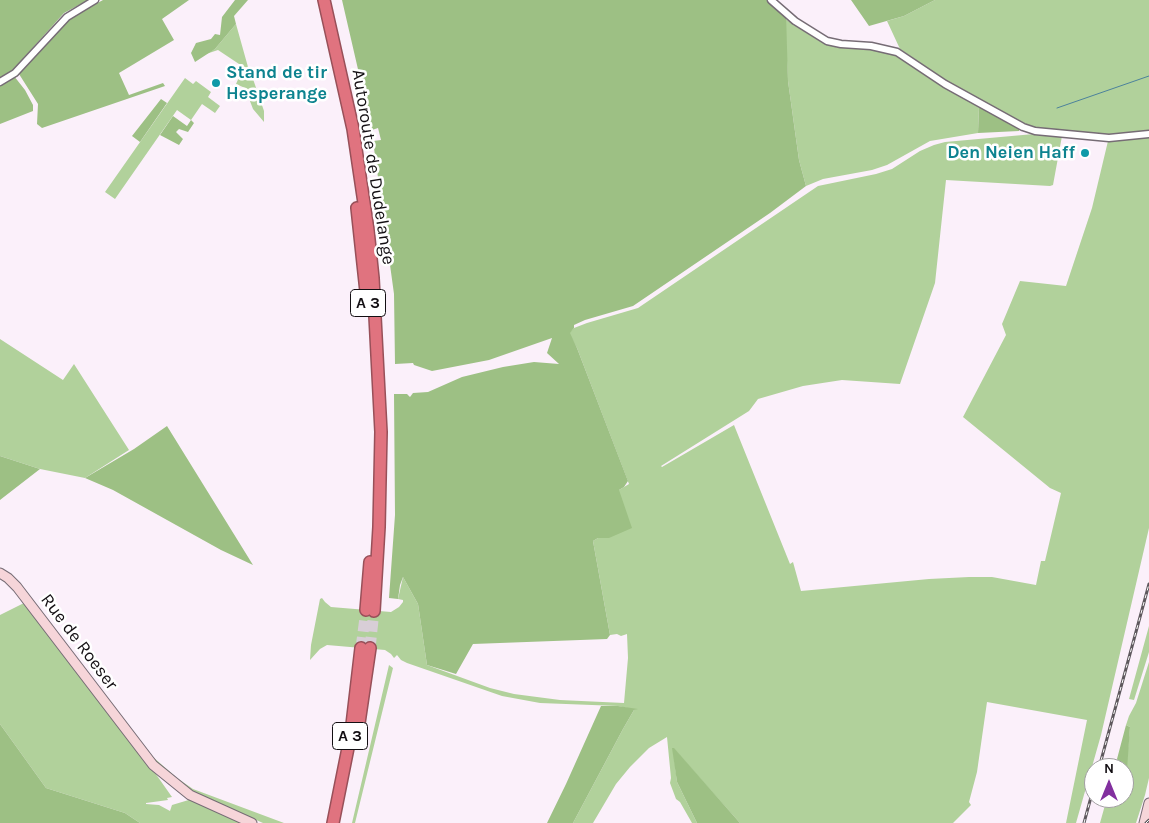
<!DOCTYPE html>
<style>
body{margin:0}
#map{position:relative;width:1149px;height:823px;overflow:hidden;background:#fbf0fa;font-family:Karla,sans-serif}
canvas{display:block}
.north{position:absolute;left:1084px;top:758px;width:50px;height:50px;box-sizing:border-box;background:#fff;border:1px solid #a19fa1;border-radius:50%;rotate:0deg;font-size:14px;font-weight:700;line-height:20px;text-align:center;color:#130f13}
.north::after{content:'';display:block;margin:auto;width:18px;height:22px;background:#82309f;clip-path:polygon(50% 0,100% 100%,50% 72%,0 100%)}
</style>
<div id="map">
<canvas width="1149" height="823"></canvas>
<div class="north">N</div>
</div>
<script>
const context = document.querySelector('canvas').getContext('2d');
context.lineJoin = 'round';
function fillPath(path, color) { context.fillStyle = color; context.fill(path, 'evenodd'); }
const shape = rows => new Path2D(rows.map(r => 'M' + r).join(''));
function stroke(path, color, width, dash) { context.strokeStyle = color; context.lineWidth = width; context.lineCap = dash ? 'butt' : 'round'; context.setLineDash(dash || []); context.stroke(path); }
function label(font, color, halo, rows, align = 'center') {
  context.font = font + ' Karla,sans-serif'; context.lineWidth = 5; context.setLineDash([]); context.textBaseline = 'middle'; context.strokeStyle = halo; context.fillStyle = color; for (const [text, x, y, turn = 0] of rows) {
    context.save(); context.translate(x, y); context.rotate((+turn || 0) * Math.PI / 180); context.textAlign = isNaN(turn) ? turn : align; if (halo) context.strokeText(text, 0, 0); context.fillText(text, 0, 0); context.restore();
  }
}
const green = shape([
 [935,0,1149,0,1149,131,1105,135,1033,128,950,83,900,49,887,21,904,16],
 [785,19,826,44,839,48,844,46,870,49,896,54,979,106,978,133,930,141,887,165,872,170,823,179,806,186,799,160,788,81],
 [236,24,248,67,243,70,242,66,218,50,203,55,215,49],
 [245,74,253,79,264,111,264,122,253,109,245,88,236,84,240,75],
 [185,78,193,84,196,81,211,92,208,97,220,106,215,113,202,104,191,120,177,110,115,199,105,192],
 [1034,134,1062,136,1053,185,1050,186,946,180,935,283,900,384,842,380,803,386,758,399,749,411,661,466,662,467,734,425,790,564,793,562,801,591,929,579,969,577,992,577,1036,585,1041,561,1045,561,1061,493,1050,488,963,417,1006,335,1002,324,1020,281,1066,286,1092,208,1108,141,1149,137,1149,528,1101,735,1076,823,1066,823,1087,720,987,702,977,772,969,802,971,805,953,823,740,823,673,748,677,782,697,823,692,823,680,802,676,799,670,783,671,778,667,737,649,748,630,767,616,784,593,823,573,823,623,729,634,710,636,710,618,706,540,703,502,696,407,663,401,660,397,655,394,658,391,654,385,650,327,645,320,649,310,660,311,645,320,599,322,598,325,602,331,607,391,612,399,607,403,602,403,600,398,599,403,577,418,604,427,665,490,688,514,694,560,700,624,703,628,658,627,634,621,636,617,634,610,635,593,541,598,538,609,538,619,490,629,484,577,348,569,333,574,328,587,323,638,308,818,186,876,174,892,169,920,151,934,145,945,142],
 [0,339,63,380,74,364,129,450,85,478,40,469,0,456],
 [24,603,153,770,172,797,167,798,168,800,146,803,146,804,159,805,170,811,172,805,192,799,242,823,140,823,125,813,46,788,0,724,0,615],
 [1149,626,1149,652,1134,700,1129,699],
 [1149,662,1149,778,1145,795,1136,823,1100,823,1107,798,1124,798,1124,768,1115,768,1117,759,1126,769,1130,727,1126,725,1129,716,1136,703],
 [389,665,393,668,355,823,352,823],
 [142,744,153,757,177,778,193,789,284,823,263,823,188,790,151,759]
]);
const forest = shape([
 [0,0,88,0,64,13,11,72,0,79],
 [103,0,189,0,162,19,174,40,119,73,129,95,163,83,165,86,42,128,37,124,38,104,19,74,68,19],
 [235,0,248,0,234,16,236,24,215,49,195,62,191,53,196,43,211,39,215,34,220,35,222,17],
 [342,0,771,0,786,13,788,81,799,160,806,186,770,213,633,306,585,320,574,325,574,328,570,333,577,348,628,481,624,487,619,490,632,528,609,538,598,538,593,541,610,635,607,639,473,644,456,674,427,665,418,604,403,577,400,585,398,599,389,598,395,515,394,394,407,394,410,397,413,393,428,392,462,377,503,367,534,362,559,364,547,353,552,338,489,360,432,371,414,365,413,363,395,364,394,294,373,141,381,140,378,128,372,130],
 [851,0,935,0,904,16,869,26],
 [14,76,25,90,33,105,33,111,0,124,0,85],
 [161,99,167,103,140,142,132,136],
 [979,106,1019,129,1019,131,978,133],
 [173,116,187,126,191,120,194,123,188,132,179,129,176,132,183,139,179,145,160,135],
 [167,426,253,565,221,550,113,490,85,478,134,449],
 [0,456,40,469,0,500],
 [601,706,618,706,638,709,634,710,623,729,573,823,547,823,566,784],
 [0,724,46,788,125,813,140,823,0,823],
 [1126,725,1130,727,1127,770,1117,759],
 [672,748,674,748,740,823,697,823,677,782]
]);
const stream = shape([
 [1057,108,1149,76]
]);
const motorwayTunnel = shape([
 [361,648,366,610],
 [370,648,374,611]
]);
const minor = shape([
 [771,0,795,21,827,41,841,44,871,46,897,52,945,84,1023,127,1035,131,1109,138,1149,134],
 [0,82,15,73,67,17,95,0]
]);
const secondary = shape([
 [0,573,8,578,17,587,153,765,190,795,252,823],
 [1144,823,1149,803]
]);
const motorway = shape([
 [324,0,353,129,368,230,373,278,381,432,379,527,374,611],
 [357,208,367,301],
 [366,610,370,562],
 [358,730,370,648],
 [333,823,351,733,361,648]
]);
const rail = shape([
 [1099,768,1149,584],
 [1084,823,1094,786],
 [1146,823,1149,820]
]);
const markers = [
 [216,83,5,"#0f9aa8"],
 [1085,153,5,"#0f9aa8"]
];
const shields = [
 [368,303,35],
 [350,736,35]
];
const shieldNames = [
 ["A 3",368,303],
 ["A 3",350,736]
];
const cultureNames = [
 ["Stand de tir",226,73],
 ["Hesperange",226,94],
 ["Den Neien Haff",1075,153,"right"]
];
const streetNames = [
 ["Autoroute de Dudelange",373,167,81],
 ["Rue de Roeser",79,642,53]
];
fillPath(green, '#b1d19b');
fillPath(forest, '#9dc084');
stroke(stream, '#4c829b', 1);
stroke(motorwayTunnel, '#d8ced7', 11, [11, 5.5]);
stroke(minor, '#766c75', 9);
stroke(secondary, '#766c75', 11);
stroke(motorway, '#985059', 14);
stroke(minor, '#fff', 6);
stroke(secondary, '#f6d5d9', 9);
stroke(motorway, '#e0737f', 11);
stroke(rail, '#5e585d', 3);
stroke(rail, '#fff', 1, [4]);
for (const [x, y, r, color] of markers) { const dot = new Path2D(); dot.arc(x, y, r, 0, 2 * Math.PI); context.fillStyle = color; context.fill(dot); stroke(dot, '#fff', 2); }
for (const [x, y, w] of shields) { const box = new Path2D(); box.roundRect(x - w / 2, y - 13.5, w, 27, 4); context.fillStyle = '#fff'; context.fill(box); stroke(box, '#130f13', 1); }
label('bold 16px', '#130f13', null, shieldNames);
label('bold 18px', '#0d838f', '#fff', cultureNames, 'left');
label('18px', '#130f13', '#fff', streetNames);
</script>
